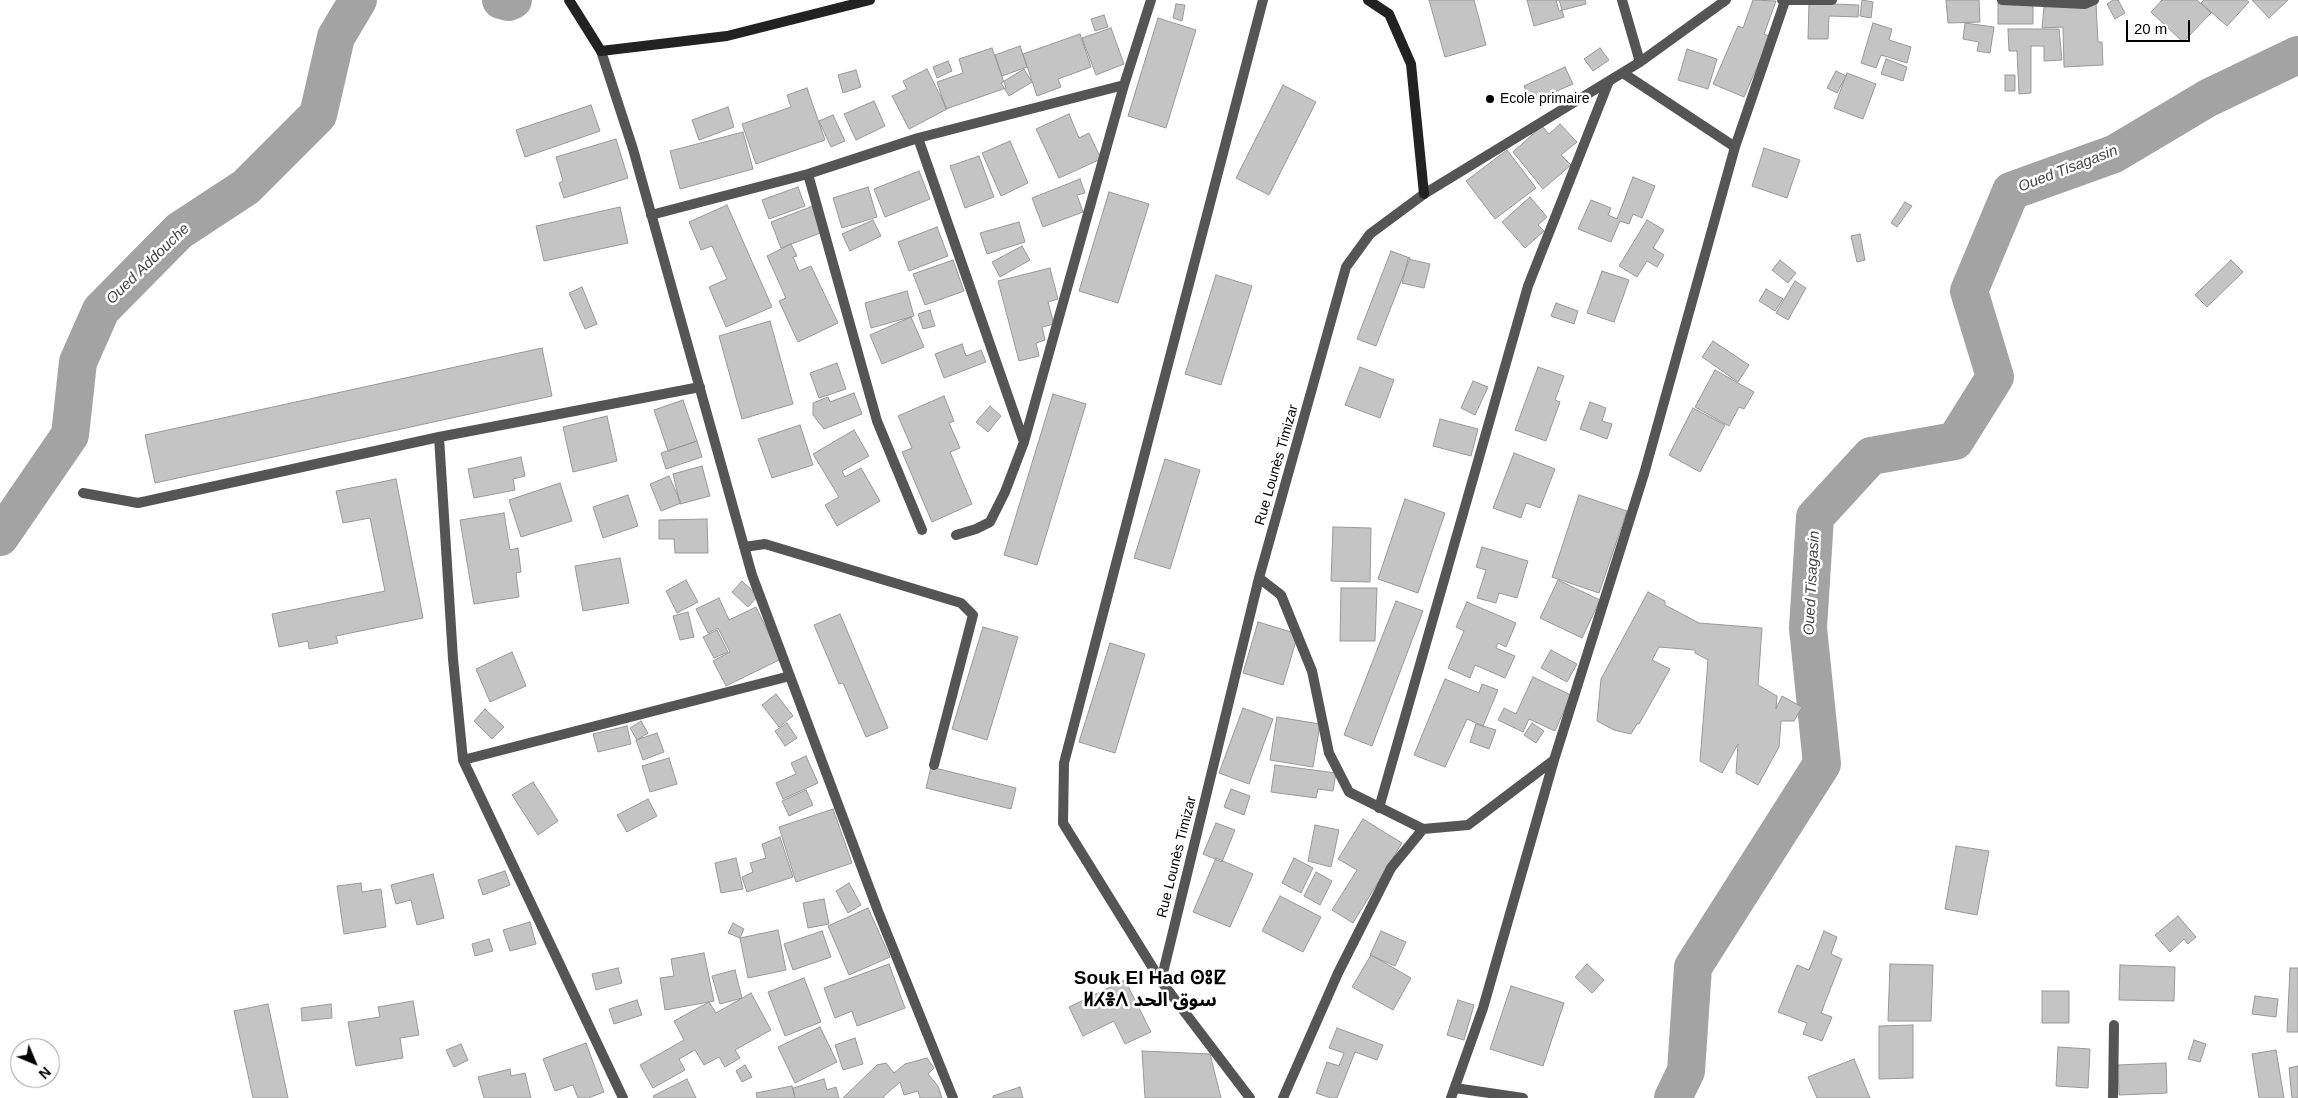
<!DOCTYPE html>
<meta charset="utf-8">
<style>
body{margin:0}
#map{position:relative;width:2298px;height:1098px;overflow:hidden;background:#fff;font-family:Arial,sans-serif}
canvas{display:block}
.north{position:absolute;left:10px;top:1038px;width:50px;height:50px;box-sizing:border-box;background:#fff;border:1px solid #999;border-radius:50%;rotate:135deg;font-size:14px;font-weight:700;line-height:20px;text-align:center;color:#000}
.north::after{content:'';display:block;margin:auto;width:18px;height:22px;background:#000;clip-path:polygon(50% 0,100% 100%,50% 72%,0 100%)}
.scale{position:absolute;left:2126px;top:20px;width:64px;height:22px;box-sizing:border-box;border:2px solid #000;border-top:0;padding-left:6px;font-size:15px;line-height:18px;white-space:nowrap;color:#000;-webkit-text-stroke:4px #fff;paint-order:stroke}
</style>
<div id="map">
<canvas width="2298" height="1098"></canvas>
<div class="north">N</div>
<div class="scale">20 m</div>
</div>
<script>
const context = document.querySelector('canvas').getContext('2d');
context.lineJoin = 'round';
const shape = rows => new Path2D(rows.map(r => 'M' + r).join(''));
function stroke(path, color, width, dash) { context.strokeStyle = color; context.lineWidth = width; context.lineCap = dash ? 'butt' : 'round'; context.setLineDash(dash || []); context.stroke(path); }
function fillPath(path, color) { context.fillStyle = color; context.fill(path, 'evenodd'); }
function label(font, color, halo, rows, align = 'center') {
  context.font = font + ' Arial,"Noto Sans Arabic","Noto Sans Tifinagh",sans-serif'; context.lineWidth = 5; context.setLineDash([]); context.textBaseline = 'middle'; context.strokeStyle = halo; context.fillStyle = color; for (const [text, x, y, turn = 0] of rows) {
    context.save(); context.translate(x, y); context.rotate((+turn || 0) * Math.PI / 180); context.textAlign = isNaN(turn) ? turn : align; if (halo) context.strokeText(text, 0, 0); context.fillText(text, 0, 0); context.restore();
  }
}
const river = shape([
 [501,0,508,2,513,0],
 [0,537,70,435,78,362,101,310,179,231,246,187,318,115,336,37,358,0],
 [1673,1098,1686,1071,1693,967,1822,764,1808,628,1815,517,1871,456,1955,441,1995,377,1969,291,2011,191,2114,154,2208,98,2298,55]
]);
const building = shape([
 [1429,0,1474,0,1486,45,1445,57,1429,0],
 [1527,0,1559,0,1564,17,1534,26,1527,0],
 [1556,0,1585,0,1586,4,1559,11,1556,0],
 [1753,0,1776,1,1764,34,1770,37,1744,97,1713,84,1738,26,1743,28,1753,0],
 [1862,0,1873,2,1871,18,1860,16,1862,0],
 [1946,0,1979,0,1980,22,1948,23,1946,0],
 [2113,0,2118,0,2125,13,2115,19,2107,4,2113,0],
 [2162,0,2197,0,2211,13,2183,42,2151,12,2162,0],
 [2204,0,2246,0,2249,2,2227,26,2201,3,2204,0],
 [2252,0,2288,0,2269,18,2252,0],
 [1998,1,2033,2,2033,24,1998,24,1998,1],
 [1809,3,1859,5,1858,17,1829,16,1828,39,1808,39,1809,3],
 [2096,3,2098,42,2102,42,2103,65,2064,67,2063,27,2042,28,2044,7,2096,3],
 [1176,4,1185,5,1182,21,1173,18,1176,4],
 [1104,15,1108,27,1095,31,1091,19,1104,15],
 [1158,18,1196,30,1166,128,1128,116,1158,18],
 [1873,23,1892,29,1889,40,1911,47,1907,63,1881,55,1876,68,1861,63,1873,23],
 [1965,23,1994,27,1990,53,1977,51,1979,42,1963,39,1965,23],
 [1111,28,1124,64,1096,75,1082,38,1111,28],
 [2008,29,2059,29,2062,60,2044,61,2044,46,2031,46,2031,93,2019,94,2017,51,2009,51,2008,29],
 [1080,34,1091,67,1058,79,1061,87,1037,96,1023,54,1080,34],
 [1020,46,1027,67,1002,76,995,55,1020,46],
 [992,48,1006,88,946,109,937,82,963,73,959,59,992,48],
 [1600,48,1609,60,1593,71,1584,59,1600,48],
 [1687,49,1717,59,1708,89,1678,80,1687,49],
 [1886,59,1907,67,1903,81,1881,74,1886,59],
 [948,61,952,71,937,78,933,67,948,61],
 [1565,67,1573,84,1531,102,1524,86,1565,67],
 [927,69,947,109,909,129,892,96,907,89,903,81,927,69],
 [1024,69,1032,82,1009,96,1001,83,1024,69],
 [856,70,861,87,843,93,838,75,856,70],
 [1836,71,1846,76,1837,93,1827,88,1836,71],
 [1847,73,1876,84,1863,119,1834,108,1847,73],
 [2005,75,2015,75,2015,91,2005,91,2005,75],
 [1283,85,1316,102,1269,195,1236,178,1283,85],
 [807,88,825,140,756,164,742,124,791,107,787,95,807,88],
 [874,101,885,126,856,140,844,114,874,101],
 [591,105,600,131,525,157,516,130,591,105],
 [728,107,734,127,699,140,692,120,728,107],
 [1069,114,1079,138,1089,133,1101,159,1059,178,1036,129,1069,114],
 [833,115,845,141,831,147,819,121,833,115],
 [1560,124,1577,142,1561,155,1571,165,1543,189,1513,152,1542,126,1549,134,1560,124],
 [743,132,753,169,680,189,670,151,743,132],
 [616,139,628,178,564,198,559,183,563,181,556,157,616,139],
 [1010,141,1028,183,1001,196,982,153,1010,141],
 [1764,148,1800,160,1787,198,1752,186,1764,148],
 [1507,150,1536,188,1495,219,1466,181,1507,150],
 [979,156,994,197,965,208,950,166,979,156],
 [919,171,930,199,885,217,874,189,919,171],
 [1633,177,1655,186,1642,218,1633,214,1629,224,1620,221,1611,242,1578,229,1591,200,1611,208,1608,215,1617,219,1633,177],
 [1080,179,1085,193,1077,195,1083,212,1043,227,1032,198,1080,179],
 [798,187,805,206,769,219,762,200,798,187],
 [868,187,877,217,842,228,833,198,868,187],
 [1109,192,1149,204,1118,303,1079,291,1109,192],
 [1530,197,1547,217,1538,225,1544,231,1525,248,1502,222,1530,197],
 [1905,202,1912,206,1897,227,1891,223,1905,202],
 [727,205,772,307,726,327,709,287,727,279,712,246,701,250,689,222,727,205],
 [813,206,823,232,781,248,771,222,813,206],
 [620,207,628,243,544,261,536,226,620,207],
 [873,220,881,236,850,251,842,234,873,220],
 [1647,220,1664,230,1653,248,1664,255,1657,267,1647,261,1637,277,1619,266,1647,220],
 [1019,222,1025,242,987,254,980,233,1019,222],
 [937,227,948,256,909,271,898,242,937,227],
 [1860,234,1865,260,1857,262,1851,236,1860,234],
 [791,244,797,256,793,257,799,271,811,266,838,323,798,342,779,301,786,298,767,256,791,244],
 [1022,246,1030,260,1000,277,992,262,1022,246],
 [1391,251,1410,258,1376,346,1357,339,1391,251],
 [1408,259,1430,264,1424,288,1402,283,1408,259],
 [953,260,964,291,925,305,913,274,953,260],
 [1780,260,1796,273,1788,283,1772,270,1780,260],
 [2231,260,2243,272,2207,307,2195,295,2231,260],
 [1050,268,1058,299,1048,302,1054,324,1042,327,1045,340,1036,343,1039,356,1019,361,998,281,1050,268],
 [1602,271,1629,280,1614,322,1587,313,1602,271],
 [1216,275,1252,286,1221,385,1185,374,1216,275],
 [1795,281,1806,288,1788,320,1776,313,1795,281],
 [582,287,597,324,585,329,569,293,582,287],
 [1766,289,1783,299,1775,311,1759,301,1766,289],
 [907,291,914,316,871,328,865,303,907,291],
 [1556,303,1578,311,1574,324,1551,316,1556,303],
 [930,310,935,326,923,329,918,314,930,310],
 [911,317,924,347,882,364,870,335,911,317],
 [770,321,793,404,742,419,719,336,770,321],
 [1713,341,1749,365,1738,382,1702,357,1713,341],
 [962,344,966,356,981,350,986,362,944,378,935,354,962,344],
 [542,348,552,396,155,483,145,435,542,348],
 [837,363,846,389,819,398,810,373,837,363],
 [1360,367,1394,380,1380,418,1345,405,1360,367],
 [1538,367,1564,376,1555,400,1560,402,1546,441,1515,430,1538,367],
 [1715,370,1754,392,1744,409,1739,407,1729,426,1695,407,1715,370],
 [1473,381,1488,387,1475,415,1461,408,1473,381],
 [854,393,862,414,824,429,813,415,813,403,828,397,830,402,854,393],
 [1053,394,1086,404,1037,565,1004,555,1053,394],
 [944,396,954,421,949,423,960,448,950,452,972,504,932,522,902,452,912,448,898,416,944,396],
 [683,400,697,441,668,451,654,410,683,400],
 [1590,402,1606,408,1602,421,1612,424,1607,439,1580,429,1590,402],
 [990,406,1001,416,988,432,976,422,990,406],
 [1693,408,1725,425,1700,472,1669,455,1693,408],
 [607,416,617,461,573,472,563,427,607,416],
 [1440,419,1478,429,1471,456,1433,446,1440,419],
 [800,425,813,465,772,478,758,439,800,425],
 [854,430,869,456,842,471,845,477,861,468,880,501,837,526,825,505,839,497,813,454,854,430],
 [697,441,702,457,666,469,661,453,697,441],
 [1514,453,1555,469,1540,508,1526,503,1521,518,1493,508,1514,453],
 [521,457,525,476,513,479,515,490,474,498,468,469,521,457],
 [1165,459,1200,470,1170,569,1134,558,1165,459],
 [702,466,710,496,680,504,673,474,702,466],
 [669,476,681,503,661,511,650,484,669,476],
 [396,479,423,618,336,636,338,643,309,649,308,641,279,647,272,614,385,591,370,518,343,523,336,491,396,479],
 [560,483,572,521,521,537,509,500,560,483],
 [628,495,638,526,603,538,593,507,628,495],
 [1579,495,1627,511,1599,593,1552,577,1579,495],
 [1405,499,1445,513,1418,593,1378,579,1405,499],
 [504,513,510,550,518,548,521,572,516,573,519,597,474,604,460,520,504,513],
 [707,519,708,553,675,553,674,539,659,539,659,520,707,519],
 [1333,527,1371,528,1370,582,1331,581,1333,527],
 [1482,547,1528,561,1517,598,1499,593,1496,603,1477,598,1486,570,1476,567,1482,547],
 [620,558,629,603,583,611,575,566,620,558],
 [686,580,698,602,677,613,666,591,686,580],
 [1558,580,1600,600,1582,638,1540,618,1558,580],
 [742,581,758,596,748,607,732,592,742,581],
 [1341,588,1377,588,1375,641,1340,641,1341,588],
 [1648,592,1665,601,1665,605,1699,623,1762,628,1758,685,1777,696,1776,709,1782,696,1802,707,1794,721,1781,721,1779,747,1758,785,1736,773,1738,744,1722,773,1700,761,1708,660,1695,653,1695,650,1659,647,1652,660,1670,669,1639,724,1637,724,1631,734,1614,730,1597,721,1601,679,1648,592],
 [719,598,729,620,756,607,781,659,726,686,713,661,730,652,718,628,708,633,696,609,719,598],
 [1396,601,1423,611,1372,746,1344,735,1396,601],
 [1467,602,1516,623,1506,647,1498,643,1496,648,1515,656,1505,678,1475,665,1470,678,1448,668,1464,631,1456,627,1467,602],
 [688,612,694,637,680,640,673,616,688,612],
 [840,614,888,728,866,737,843,683,839,684,814,625,840,614],
 [1258,622,1298,634,1283,685,1243,673,1258,622],
 [983,627,1018,637,987,740,952,729,983,627],
 [717,630,728,652,714,658,703,637,717,630],
 [1110,643,1145,654,1115,753,1079,742,1110,643],
 [1551,650,1577,664,1567,682,1541,668,1551,650],
 [512,652,526,686,490,702,476,669,512,652],
 [1533,677,1571,695,1555,731,1529,719,1523,732,1498,720,1504,708,1516,714,1533,677],
 [1445,679,1479,693,1482,684,1498,690,1483,726,1467,719,1445,767,1414,755,1445,679],
 [776,694,793,716,779,727,762,705,776,694],
 [1243,708,1273,719,1249,784,1219,773,1243,708],
 [485,709,504,727,492,739,474,721,485,709],
 [1277,717,1320,724,1313,767,1270,760,1277,717],
 [641,721,648,733,637,740,630,728,641,721],
 [787,723,797,738,785,746,775,731,787,723],
 [1532,723,1544,731,1536,743,1524,735,1532,723],
 [1476,724,1496,730,1489,749,1470,742,1476,724],
 [627,726,631,744,598,752,593,734,627,726],
 [657,733,664,752,643,760,636,740,657,733],
 [806,756,818,783,783,799,776,783,796,774,791,763,806,756],
 [669,758,677,784,650,792,642,766,669,758],
 [1275,765,1336,773,1333,791,1318,789,1316,798,1271,792,1275,765],
 [931,767,1016,788,1011,809,926,788,931,767],
 [533,782,558,821,538,835,512,795,533,782],
 [1231,789,1250,796,1244,815,1224,807,1231,789],
 [806,790,813,805,789,816,782,801,806,790],
 [648,799,657,816,627,832,617,815,648,799],
 [833,809,852,863,796,882,779,827,833,809],
 [1363,819,1402,843,1353,923,1332,910,1357,870,1338,859,1363,819],
 [1216,823,1235,830,1222,862,1203,854,1216,823],
 [1315,825,1339,830,1331,867,1308,861,1315,825],
 [780,837,793,877,747,892,742,877,753,872,750,863,766,858,762,844,780,837],
 [1956,846,1989,851,1977,915,1945,909,1956,846],
 [736,858,743,889,721,893,715,863,736,858],
 [1216,858,1253,874,1230,927,1193,912,1216,858],
 [1294,858,1313,868,1301,893,1282,883,1294,858],
 [505,871,510,885,483,895,478,880,505,871],
 [1316,872,1332,881,1320,905,1304,896,1316,872],
 [433,874,444,918,417,925,411,900,396,904,391,885,433,874],
 [361,883,362,892,381,889,386,927,344,934,337,886,361,883],
 [849,883,861,905,848,913,836,891,849,883],
 [1280,896,1321,917,1303,952,1262,931,1280,896],
 [824,899,829,924,808,928,803,903,824,899],
 [868,908,890,957,849,975,828,926,868,908],
 [2178,916,2196,937,2188,944,2184,939,2170,952,2155,935,2178,916],
 [530,922,536,944,510,951,503,930,530,922],
 [733,923,744,929,740,938,728,933,733,923],
 [778,930,786,970,748,978,740,938,778,930],
 [822,931,831,957,793,970,784,944,822,931],
 [1381,931,1406,942,1395,966,1370,955,1381,931],
 [1824,931,1837,937,1831,954,1842,959,1821,1013,1832,1017,1822,1041,1803,1034,1807,1023,1778,1012,1797,965,1809,970,1824,931],
 [489,939,493,951,475,956,472,944,489,939],
 [704,953,714,1001,665,1010,660,978,674,976,671,959,704,953],
 [1371,955,1411,978,1393,1010,1352,987,1371,955],
 [889,964,905,1008,857,1026,852,1011,835,1018,824,988,889,964],
 [1587,964,1604,980,1592,993,1575,977,1587,964],
 [1890,964,1933,965,1931,1021,1888,1021,1890,964],
 [2120,965,2175,967,2174,1001,2119,1000,2120,965],
 [618,968,622,983,596,990,592,974,618,968],
 [2290,968,2298,968,2298,1032,2287,1032,2290,968],
 [735,970,742,998,720,1004,712,976,735,970],
 [804,978,821,1022,785,1036,768,992,804,978],
 [1125,980,1151,1032,1125,1044,1114,1021,1083,1036,1069,1007,1125,980],
 [1511,986,1564,1003,1543,1066,1490,1049,1511,986],
 [2042,991,2069,991,2069,1023,2042,1023,2042,991],
 [751,993,771,1030,735,1050,740,1058,725,1067,719,1057,704,1065,695,1050,679,1059,685,1070,653,1088,640,1065,684,1040,674,1021,709,1002,716,1013,751,993],
 [2255,996,2278,999,2276,1017,2252,1014,2255,996],
 [637,1000,642,1015,614,1024,609,1009,637,1000],
 [1458,1000,1474,1005,1464,1040,1447,1035,1458,1000],
 [413,1001,419,1035,400,1038,403,1058,356,1066,348,1022,380,1017,378,1007,413,1001],
 [268,1004,288,1098,253,1098,234,1011,268,1004],
 [331,1004,332,1018,302,1021,301,1008,331,1004],
 [1913,1025,1913,1078,1879,1079,1879,1026,1913,1025],
 [820,1027,837,1062,795,1083,778,1047,820,1027],
 [1337,1028,1383,1045,1377,1060,1355,1052,1337,1098,1331,1098,1316,1093,1327,1062,1339,1066,1344,1053,1329,1048,1337,1028],
 [855,1038,863,1064,843,1070,835,1045,855,1038],
 [2194,1040,2206,1044,2200,1062,2188,1059,2194,1040],
 [586,1043,604,1092,588,1098,578,1098,573,1085,555,1091,543,1059,586,1043],
 [461,1044,468,1060,454,1067,446,1050,461,1044],
 [2058,1047,2090,1049,2088,1088,2056,1086,2058,1047],
 [2276,1050,2284,1098,2259,1098,2252,1054,2276,1050],
 [1142,1051,1210,1054,1221,1098,1145,1098,1142,1051],
 [927,1058,934,1068,928,1074,938,1086,942,1098,920,1098,918,1091,904,1095,900,1082,884,1096,884,1098,843,1098,877,1065,886,1063,894,1073,905,1064,927,1058],
 [1854,1059,1870,1098,1817,1098,1808,1077,1854,1059],
 [2166,1063,2167,1093,2119,1095,2118,1065,2166,1063],
 [745,1065,752,1077,742,1082,736,1071,745,1065],
 [2298,1066,2298,1098,2292,1098,2289,1068,2298,1066],
 [510,1069,511,1076,525,1073,531,1098,484,1098,478,1077,510,1069],
 [687,1079,696,1098,654,1098,653,1096,687,1079],
 [824,1079,827,1090,836,1087,839,1098,795,1098,793,1088,824,1079],
 [792,1086,795,1098,757,1098,756,1093,792,1086],
 [1020,1087,1023,1098,993,1098,993,1096,1020,1087]
]);
const street = shape([
 [1622,0,1640,62],
 [1782,0,1832,0],
 [2002,0,2085,4,2094,0],
 [601,51,633,149,752,575,878,911,953,1098],
 [1623,73,1735,147],
 [1124,85,918,138,1024,442,1124,85,1151,0],
 [808,174,877,421,922,530],
 [651,215,808,174,918,138],
 [83,493,138,503,439,437],
 [956,535,976,529,990,522,1005,492,1024,442],
 [744,547,765,544,961,603,973,615,934,765],
 [1259,578,1281,595,1312,671,1329,753,1349,792,1423,829,1468,825,1554,760],
 [463,760,790,676],
 [1379,808,1528,286,1609,81],
 [1161,981,1259,578,1346,267,1370,234,1424,194,1640,62,1726,0],
 [1455,1088,1523,1098],
 [623,1098,463,760,453,659,439,437,700,387],
 [1250,1098,1161,981,1063,823,1064,763,1263,0],
 [1283,1098,1338,973,1391,868,1423,829],
 [1451,1098,1483,1008,1554,760,1644,474,1735,147,1785,1],
 [2113,1098,2114,1025]
]);
const secondary = shape([
 [569,0,601,51,727,36,870,0],
 [1368,0,1389,14,1411,64,1424,194]
]);
const markers = [
 [1490,99,5,"#000"]
];
const poiNames = [
 ["Ecole primaire",1500,99]
];
const streetNames = [
 ["Rue Lounès Timizar",1277,465,-74],
 ["Rue Lounès Timizar",1177,857,-76]
];
const waterNames = [
 ["Oued Tisagasin",2068,169,-21],
 ["Oued Addouche",148,264,-44],
 ["Oued Tisagasin",1812,583,-87]
];
const districtNames = [
 ["Souk El Had ⵙⵓⵇ",1150,979],
 ["ⵍⵃⴻⴷ سوق الحد",1150,1001]
];
stroke(river, '#a3a3a3', 38);
fillPath(building, '#c4c4c4');
stroke(building, '#999', 1);
stroke(street, '#555', 10);
stroke(secondary, '#222', 10);
for (const [x, y, r, color] of markers) { const dot = new Path2D(); dot.arc(x, y, r, 0, 2 * Math.PI); context.fillStyle = color; context.fill(dot); stroke(dot, '#fff', 2); }
label('14px', '#000', '#fff', poiNames, 'left');
label('14px', '#000', '#fff', streetNames);
label('italic 15px', '#444', '#fff', waterNames);
label('bold 19px', '#000', '#fff', districtNames);
</script>
